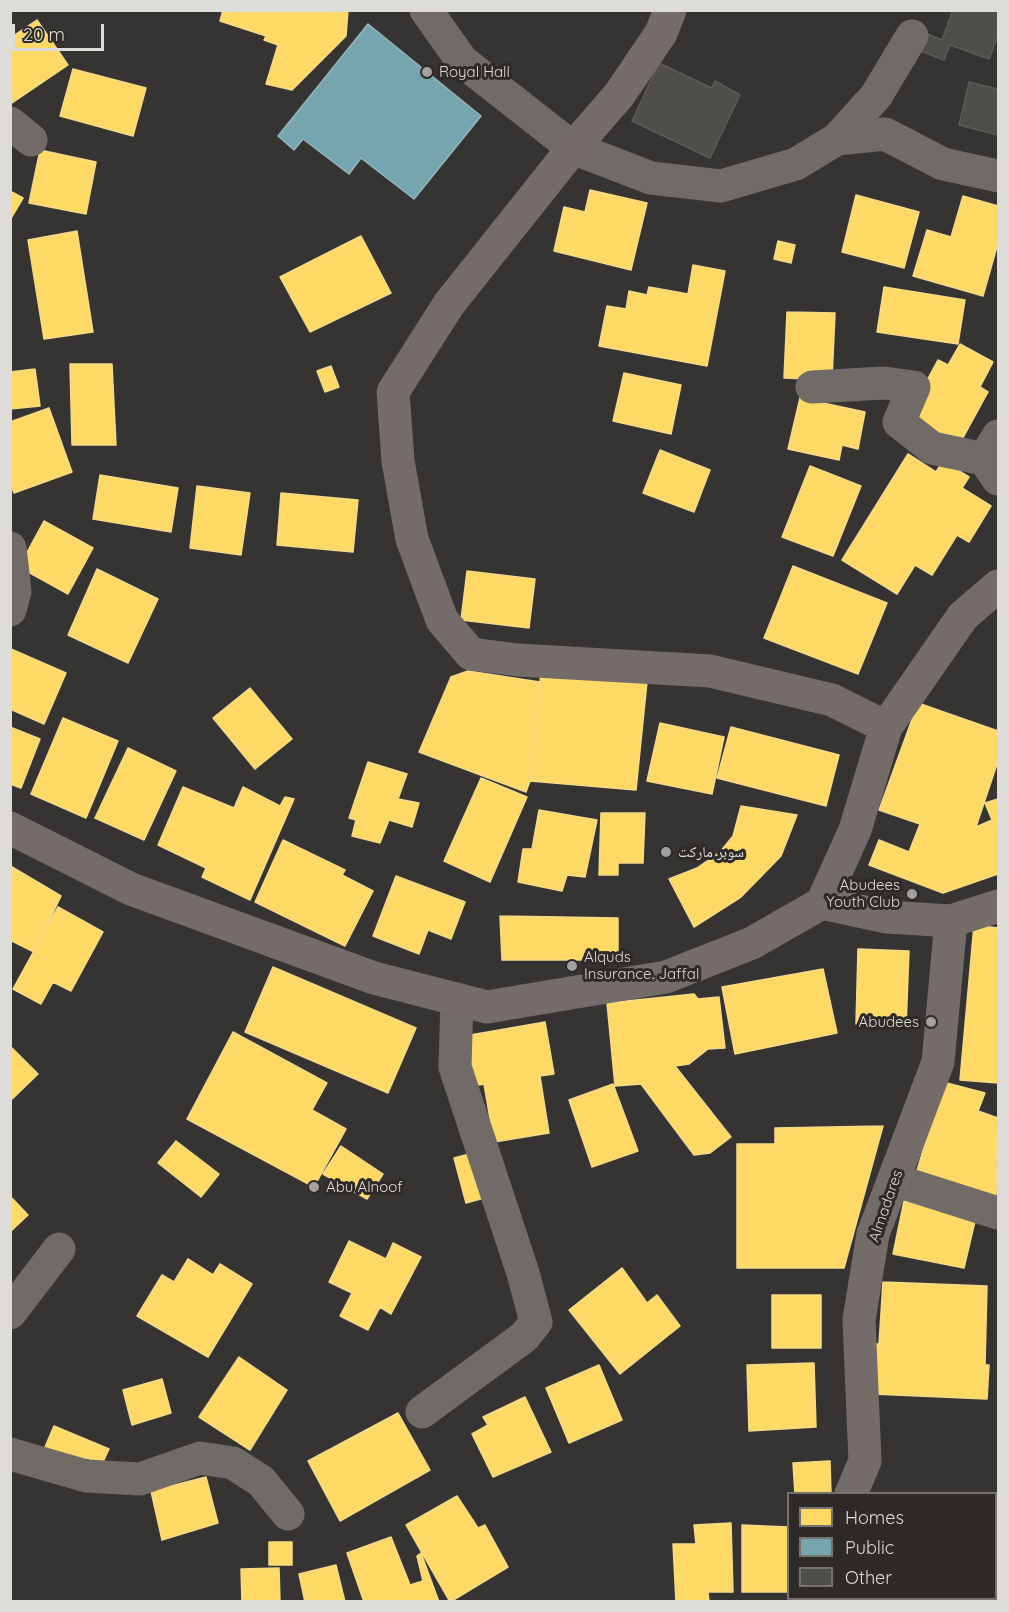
<!DOCTYPE html>
<meta charset="utf-8">
<style>
body{margin:0}
#map{position:relative;width:1009px;height:1612px;overflow:hidden;background:#363432;font-family:Quicksand,sans-serif}
canvas{display:block}
.frame{position:absolute;inset:0;border:12px solid #dedcd9;pointer-events:none}
.legend{position:absolute;left:787px;top:1492px;width:210px;height:108px;box-sizing:border-box;background:#2d2a27;border:2px solid #74716e;margin:0;padding:8px 10px;list-style:none;font-size:18px;color:#dedcd9}
.legend li{display:flex;align-items:center;gap:12px;height:30px}
.legend b{width:30px;border:2px solid #74716e}
.scale{position:absolute;left:12px;top:24px;width:92px;height:27px;box-sizing:border-box;border:3px solid #dedcd9;border-top:0;padding-left:8px;font-size:18px;line-height:21px;white-space:nowrap;color:#dedcd9;-webkit-text-stroke:4px #2d2a27;paint-order:stroke}
</style>
<div id="map">
<canvas width="1009" height="1612"></canvas>
<div class="frame"></div>
<ul class="legend">
<li><b style="height:16px;background:#ffd966"></b>Homes</li>
<li><b style="height:16px;background:#76a5af"></b>Public</li>
<li><b style="height:16px;background:#4f4e4b"></b>Other</li>
</ul>
<div class="scale">20 m</div>
</div>
<script>
const context = document.querySelector('canvas').getContext('2d');
context.lineJoin = 'round';
function fillPath(path, color) { context.fillStyle = color; context.fill(path, 'evenodd'); }
const shape = rows => new Path2D(rows.map(r => 'M' + r).join(''));
function stroke(path, color, width, dash) { context.strokeStyle = color; context.lineWidth = width; context.lineCap = dash ? 'butt' : 'round'; context.setLineDash(dash || []); context.stroke(path); }
function label(font, color, halo, rows, align = 'center') {
  context.font = font + ' Quicksand,"Noto Naskh Arabic",sans-serif'; context.lineWidth = 6; context.setLineDash([]); context.textBaseline = 'middle'; context.strokeStyle = halo; context.fillStyle = color; for (const [text, x, y, turn = 0] of rows) {
    context.save(); context.translate(x, y); context.rotate((+turn || 0) * Math.PI / 180); context.textAlign = isNaN(turn) ? turn : align; if (halo) context.strokeText(text, 0, 0); context.fillText(text, 0, 0); context.restore();
  }
}
const homes = shape([
 [223,10,348,10,346,36,292,90,266,84,278,45,264,40,266,36,220,21,223,10],
 [37,20,68,65,12,103,10,38,37,20],
 [73,69,146,88,133,136,60,116,73,69],
 [40,150,96,162,86,214,29,203,40,150],
 [590,190,647,203,631,270,554,251,564,207,585,212,590,190],
 [10,191,23,198,10,220,10,191],
 [856,195,919,212,904,268,842,252,856,195],
 [963,196,998,206,998,243,983,296,913,276,927,230,951,237,963,196],
 [77,231,93,332,44,339,28,240,77,231],
 [361,236,391,293,310,332,280,277,361,236],
 [778,241,795,245,791,263,774,259,778,241],
 [693,265,725,271,707,366,599,346,607,306,626,309,629,291,647,295,649,287,688,294,693,265],
 [884,287,965,300,958,344,877,332,884,287],
 [787,312,835,313,832,380,784,378,787,312],
 [960,344,993,362,980,387,988,392,959,445,907,417,938,360,948,365,960,344],
 [70,364,112,364,116,445,72,445,70,364],
 [331,366,339,387,325,392,317,371,331,366],
 [35,369,40,406,10,409,10,372,35,369],
 [624,373,681,385,671,434,613,421,624,373],
 [800,398,865,412,858,449,842,445,839,460,788,449,800,398],
 [49,408,72,472,14,493,10,483,10,422,49,408],
 [660,450,710,470,694,512,643,493,660,450],
 [908,454,936,472,943,461,969,477,962,488,991,506,969,542,957,535,932,575,915,565,897,594,842,560,908,454],
 [810,466,861,486,833,556,782,537,810,466],
 [100,475,178,488,171,532,93,519,100,475],
 [197,486,250,493,241,555,190,548,197,486],
 [281,493,358,500,353,552,277,545,281,493],
 [44,521,93,548,68,594,19,567,44,521],
 [793,566,887,603,858,674,764,638,793,566],
 [97,569,158,599,128,663,68,635,97,569],
 [467,571,535,579,529,628,461,620,467,571],
 [11,649,66,673,44,724,10,709,11,649],
 [468,671,540,682,530,781,526,792,419,752,451,677,468,671],
 [541,672,647,682,636,790,530,781,541,672],
 [250,688,292,739,255,769,213,718,250,688],
 [918,703,998,731,998,761,976,827,992,820,985,803,998,799,998,874,943,893,869,865,879,840,909,852,920,824,879,810,918,703],
 [63,718,118,741,86,818,31,794,63,718],
 [660,723,724,737,712,794,647,781,660,723],
 [10,727,40,739,21,788,10,784,10,727],
 [731,727,839,755,826,806,717,778,731,727],
 [128,748,176,771,144,840,95,818,128,748],
 [368,762,407,774,398,799,419,803,412,827,389,820,380,843,352,836,356,820,349,818,368,762],
 [481,778,527,797,490,882,444,861,481,778],
 [183,787,234,808,243,787,280,806,285,797,294,799,250,900,202,877,206,868,158,845,183,787],
 [741,806,797,815,781,856,741,897,694,927,669,879,697,868,720,852,733,836,741,806],
 [539,810,597,820,585,877,567,875,562,891,518,882,523,849,532,849,539,810],
 [601,813,645,813,643,863,618,863,618,875,599,875,601,813],
 [283,840,345,870,342,875,373,891,345,946,255,902,283,840],
 [12,867,61,896,34,952,10,940,12,867],
 [396,876,465,902,451,939,428,930,419,954,373,936,396,876],
 [58,907,103,932,71,991,53,982,41,1004,13,989,58,907],
 [500,916,618,918,618,960,502,960,500,916],
 [974,925,998,928,998,1083,960,1080,974,925],
 [858,949,909,951,906,1027,856,1024,858,949],
 [273,967,416,1028,388,1093,245,1032,273,967],
 [823,969,837,1033,735,1054,722,987,823,969],
 [694,994,698,999,719,997,725,1048,708,1049,689,1064,675,1066,731,1137,710,1153,694,1155,641,1084,615,1086,607,1003,694,994],
 [545,1022,554,1074,540,1076,549,1133,494,1142,484,1084,467,1087,459,1037,545,1022],
 [233,1032,327,1083,312,1110,346,1129,314,1187,187,1119,233,1032],
 [10,1046,38,1074,10,1101,10,1046],
 [943,1082,985,1093,978,1111,998,1118,996,1197,916,1174,943,1082],
 [613,1084,638,1151,592,1167,569,1100,613,1084],
 [883,1126,844,1268,737,1268,737,1144,775,1144,775,1128,883,1126],
 [176,1141,219,1174,201,1197,158,1163,176,1141],
 [341,1146,383,1174,367,1199,323,1174,341,1146],
 [477,1152,488,1197,466,1203,454,1158,477,1152],
 [10,1196,28,1215,10,1232,10,1196],
 [904,1201,976,1217,964,1268,893,1254,904,1201],
 [349,1241,386,1259,393,1243,421,1257,391,1314,380,1307,368,1330,340,1316,352,1293,329,1282,349,1241],
 [188,1259,213,1275,220,1264,252,1284,208,1357,137,1316,162,1275,174,1282,188,1259],
 [622,1268,647,1303,657,1295,680,1326,620,1374,569,1310,622,1268],
 [883,1282,987,1286,985,1365,989,1365,987,1399,872,1394,874,1344,879,1344,883,1282],
 [772,1295,821,1295,821,1348,772,1348,772,1295],
 [239,1357,287,1390,250,1450,199,1417,239,1357],
 [814,1363,816,1427,749,1431,747,1365,814,1363],
 [599,1365,622,1420,569,1443,546,1388,599,1365],
 [162,1379,171,1413,132,1425,123,1390,162,1379],
 [525,1397,551,1452,493,1477,472,1434,488,1425,483,1417,525,1397],
 [398,1413,430,1470,340,1521,308,1461,398,1413],
 [54,1426,109,1449,102,1464,85,1457,80,1470,42,1454,54,1426],
 [830,1461,831,1494,795,1494,793,1463,830,1461],
 [206,1477,218,1523,162,1540,151,1491,206,1477],
 [457,1496,478,1528,485,1525,508,1567,450,1602,406,1525,457,1496],
 [731,1523,733,1592,708,1592,709,1602,676,1602,673,1544,696,1544,694,1525,731,1523],
 [742,1525,788,1527,788,1592,742,1592,742,1525],
 [391,1537,410,1585,423,1581,417,1556,421,1553,439,1602,364,1602,347,1553,391,1537],
 [269,1542,292,1542,292,1565,269,1565,269,1542],
 [996,1549,998,1549,998,1593,996,1593,996,1549],
 [336,1565,345,1602,305,1602,299,1574,336,1565],
 [279,1568,280,1602,242,1602,241,1569,279,1568],
 [826,1598,872,1598,871,1602,825,1602,826,1598]
]);
const public = shape([
 [368,24,481,116,414,199,361,158,349,174,303,139,294,150,278,136,368,24]
]);
const building = shape([
 [953,10,998,10,998,35,989,59,950,45,944,60,918,50,925,33,942,40,953,10],
 [659,63,712,88,715,81,740,95,710,158,632,121,659,63],
 [969,82,998,89,998,135,959,125,969,82]
]);
const street = shape([
 [426,10,462,61,573,148,651,178,721,186,796,164,837,139,885,134,943,164,998,176],
 [10,123,31,140],
 [837,139,876,96,912,36],
 [812,387,884,383,914,387,899,422,932,448,984,459],
 [998,436,984,459,998,479],
 [10,548,15,591,10,610],
 [894,1180,998,1213],
 [10,1313,59,1249],
 [422,1412,524,1337,536,1322,523,1273,455,1067,457,999],
 [10,1454,86,1476,140,1479,200,1458,233,1463,261,1481,288,1514]
]);
const secondary = shape([
 [670,10,661,33,619,95,573,148,449,304,393,392,398,461,412,539,442,620,471,654,518,660,710,671,832,700,886,727],
 [10,828,131,889,374,978,487,1007,666,977,752,943,822,903,855,830,886,727,963,616,998,586],
 [822,903,887,917,951,921,998,906],
 [851,1494,865,1461,859,1320,873,1234,938,1062,951,921],
 [810,1602,811,1598]
]);
const markers = [
 [427,72,6,"#a3a19f"],
 [666,852,6,"#a3a19f"],
 [912,894,6,"#a3a19f"],
 [572,966,6,"#a3a19f"],
 [931,1022,6,"#a3a19f"],
 [314,1187,6,"#a3a19f"]
];
const poiNames = [
 ["Royal Hall",439,72],
 ["سوبر ماركت",678,852],
 ["Abudees",900,885,"right"],
 ["Youth Club",900,902,"right"],
 ["Alquds",584,957],
 ["Insurance. Jaffal",584,974],
 ["Abudees",919,1022,"right"],
 ["Abu Alnoof",326,1187]
];
const streetNames = [
 ["Almadares",886,1206,-71]
];
fillPath(homes, '#ffd966');
stroke(homes, '#f5da88', 1.5);
fillPath(public, '#76a5af');
stroke(public, '#95b6bc', 1.5);
fillPath(building, '#4f4e4b');
stroke(building, '#5b5a58', 1.5);
stroke(street, '#716b67', 33);
stroke(secondary, '#736c68', 33);
for (const [x, y, r, color] of markers) { const dot = new Path2D(); dot.arc(x, y, r, 0, 2 * Math.PI); context.fillStyle = color; context.fill(dot); stroke(dot, '#2d2a27', 2); }
label('15px', '#dedcd9', '#2d2a27', poiNames, 'left');
label('15px', '#dedcd9', '#2d2a27', streetNames);
</script>
